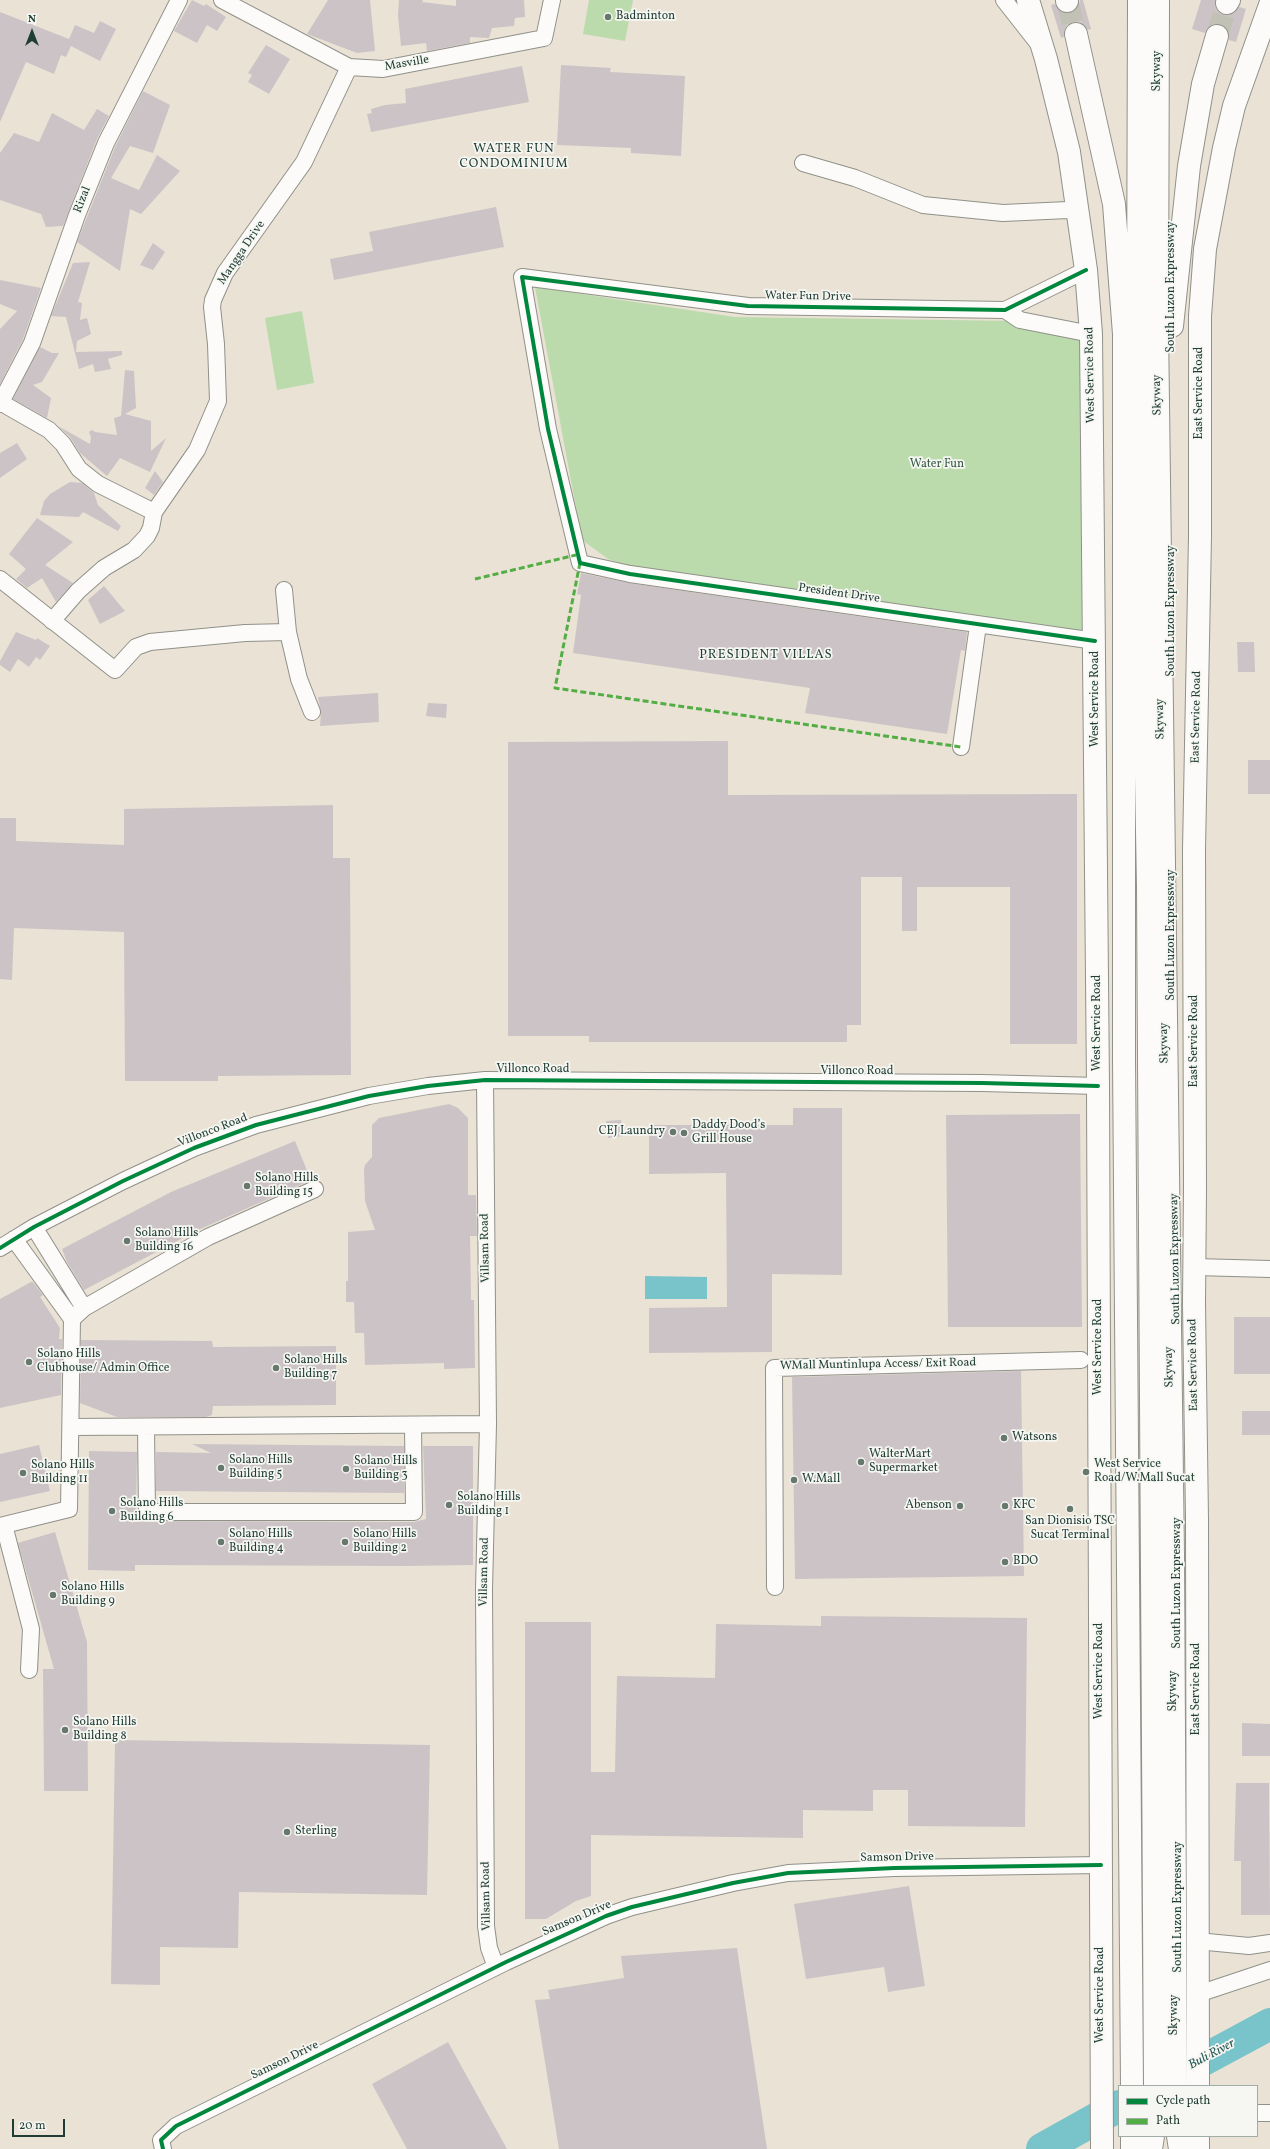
<!DOCTYPE html>
<meta charset="utf-8">
<style>
body{margin:0}
#map{position:relative;width:1270px;height:2149px;overflow:hidden;background:#eae2d5;font-family:Vollkorn,serif}
canvas{display:block}
.legend{position:absolute;left:1118px;top:2085px;width:140px;height:52px;box-sizing:border-box;background:#f6f6f2;border:1px solid #a0aca6;margin:0;padding:5px 7px;list-style:none;font-size:12px;color:#1f3d34}
.legend li{display:flex;align-items:center;gap:8px;height:20px}
.legend b{width:20px;border:1px solid #a0aca6}
.north{position:absolute;left:12px;top:12px;width:40px;height:40px;-webkit-text-stroke:3px #f6f6f2;paint-order:stroke;rotate:0deg;font-size:11px;font-weight:700;line-height:16px;text-align:center;color:#1f3d34}
.north::after{content:'';display:block;margin:auto;width:14px;height:18px;background:#1f3d34;clip-path:polygon(50% 0,100% 100%,50% 72%,0 100%)}
.scale{position:absolute;left:12px;top:2119px;width:53px;height:18px;box-sizing:border-box;border:2px solid #1f3d34;border-top:0;padding-left:5px;font-size:12px;line-height:14px;white-space:nowrap;color:#1f3d34;-webkit-text-stroke:3px #f6f6f2;paint-order:stroke}
</style>
<div id="map">
<canvas width="1270" height="2149"></canvas>
<ul class="legend">
<li><b style="height:5px;background:#00873e"></b>Cycle path</li>
<li><b style="height:5px;background:#52ad45"></b>Path</li>
</ul>
<div class="north">N</div>
<div class="scale">20 m</div>
</div>
<script>
const context = document.querySelector('canvas').getContext('2d');
context.lineJoin = 'round';
function fillPath(path, color) { context.fillStyle = color; context.fill(path, 'evenodd'); }
const shape = rows => new Path2D(rows.map(r => 'M' + r).join(''));
function stroke(path, color, width, dash) { context.strokeStyle = color; context.lineWidth = width; context.lineCap = dash ? 'butt' : 'round'; context.setLineDash(dash || []); context.stroke(path); }
function label(font, color, halo, rows, align = 'center') {
  context.font = font + ' Vollkorn,serif'; context.lineWidth = 3.5; context.setLineDash([]); context.textBaseline = 'middle'; context.strokeStyle = halo; context.fillStyle = color; for (const [text, x, y, turn = 0] of rows) {
    context.save(); context.translate(x, y); context.rotate((+turn || 0) * Math.PI / 180); context.textAlign = isNaN(turn) ? turn : align; if (halo) context.strokeText(text, 0, 0); context.fillText(text, 0, 0); context.restore();
  }
}
const green = shape([
 [589,0,633,0,625,41,583,34],
 [535,287,735,317,1018,321,1087,343,1083,633,631,567,608,559,582,540],
 [302,311,314,383,277,390,265,318]
]);
const water = shape([
 [645,1276,707,1277,707,1299,645,1299]
]);
const river = shape([
 [1170,2078,1270,2024],
 [1042,2149,1119,2106]
]);
const building = shape([
 [192,0,204,6,206,4,226,17,217,31,207,25,197,43,174,31],
 [328,0,370,0,375,51,357,53,307,34],
 [399,0,423,0,422,2,456,6,456,0,524,0,525,17,515,18,514,26,492,28,489,38,470,37,470,43,427,51,426,43,401,46,398,15],
 [1080,0,1083,0,1091,29,1088,30,1080,22,1073,22,1067,25,1064,31,1064,37,1061,38,1051,5,1055,4,1060,12,1067,13,1078,8],
 [1201,0,1215,0,1216,9,1226,15,1233,14,1239,7,1246,9,1236,42,1229,40,1229,33,1226,28,1220,24,1209,27,1205,33,1192,29],
 [0,12,69,39,75,25,94,33,100,21,116,29,100,61,71,46,66,57,61,55,54,74,26,62,0,122],
 [266,45,290,59,269,94,248,82,252,75,248,73],
 [561,65,611,68,610,72,685,76,681,156,631,153,631,148,557,145],
 [522,66,529,102,371,132,367,114,372,113,371,109,385,105,406,103,405,89],
 [143,91,170,105,153,153,130,146,111,178,139,190,157,155,180,171,141,214,130,209,120,271,77,242,115,147],
 [97,109,109,116,97,139,63,226,46,227,41,214,0,200,0,153,14,133,39,142,52,113,84,130],
 [496,207,504,247,334,280,330,259,373,251,369,232],
 [153,243,165,252,153,270,140,265],
 [90,262,78,302,82,303,80,320,87,318,91,334,77,341,76,352,122,351,122,355,108,359,111,369,95,372,93,364,79,369,66,317,51,316,73,263],
 [0,280,41,288,23,339,0,384,0,329,17,311,0,304],
 [40,347,52,353,59,353,42,382,33,385,51,398,47,418,13,399],
 [125,370,134,371,136,408,125,414,151,421,151,451,166,438,150,472,120,458,107,476,80,453,70,437,58,426,90,444,91,437,89,432,92,430,95,432,117,435,114,418,121,416],
 [17,443,27,459,0,478,0,453],
 [155,471,163,482,154,495,145,488],
 [70,482,82,483,94,493,98,505,121,526,118,531,83,512,79,517,40,515,44,501,50,494],
 [37,518,73,542,45,565,73,583,56,602,42,578,27,588,16,579,26,569,9,554],
 [581,573,629,583,967,632,965,651,961,650,947,734,805,713,810,688,573,653,581,595,577,594],
 [104,586,125,611,100,624,88,600],
 [16,632,36,640,37,638,50,646,40,660,36,657,29,667,18,659,10,672,0,665,0,661],
 [1237,642,1254,642,1255,672,1238,672],
 [378,693,379,722,320,726,321,713,318,697],
 [428,703,447,704,446,718,426,716],
 [728,741,728,795,1077,794,1077,1044,1010,1044,1010,887,917,887,917,931,902,931,902,877,861,877,861,1025,847,1025,847,1042,589,1042,589,1036,508,1036,508,742],
 [1248,760,1270,760,1270,794,1248,794],
 [333,805,333,858,350,858,351,1075,218,1076,218,1081,125,1081,124,932,14,928,12,980,0,979,0,818,16,818,16,841,124,845,124,809],
 [449,1104,458,1108,468,1118,468,1195,476,1195,477,1236,470,1236,471,1300,474,1300,475,1368,444,1369,444,1363,365,1365,364,1333,355,1333,354,1302,346,1302,346,1281,348,1281,348,1232,375,1230,365,1201,364,1170,365,1165,372,1157,372,1125,379,1118],
 [793,1108,842,1108,842,1275,772,1274,772,1352,649,1353,649,1308,727,1307,726,1173,649,1174,649,1125,793,1125],
 [1080,1114,1082,1327,948,1327,946,1115],
 [621,1120,623,1136,608,1138,606,1121],
 [295,1141,311,1180,198,1230,84,1290,67,1262,62,1249,171,1192],
 [31,1282,33,1282,43,1295,40,1297,60,1328,59,1339,62,1339,61,1395,0,1408,0,1299],
 [1234,1317,1270,1317,1270,1374,1234,1374],
 [81,1340,212,1341,213,1347,336,1346,336,1405,213,1406,212,1415,206,1417,117,1417,80,1403],
 [1021,1371,1024,1576,795,1579,792,1377],
 [1242,1411,1270,1411,1270,1435,1242,1435],
 [192,1444,404,1446,404,1493,156,1491,156,1452,211,1453],
 [39,1445,50,1491,0,1502,0,1454],
 [423,1446,473,1446,473,1565,405,1566,135,1565,135,1571,88,1570,89,1451,137,1452,136,1518,147,1521,414,1522,426,1519],
 [55,1532,87,1642,88,1791,44,1791,43,1669,54,1669,18,1543],
 [821,1616,1027,1618,1025,1827,908,1826,908,1790,873,1790,873,1811,803,1810,803,1838,591,1835,591,1896,576,1901,546,1919,525,1919,525,1622,591,1622,591,1772,615,1772,617,1676,715,1678,716,1624,821,1626],
 [1242,1723,1270,1724,1270,1756,1242,1756],
 [115,1740,430,1745,427,1895,239,1892,238,1948,160,1947,160,1985,111,1984],
 [1236,1783,1269,1783,1270,1915,1241,1915,1241,1861,1234,1861],
 [909,1886,925,1986,888,1992,884,1967,806,1979,794,1904],
 [737,1948,767,2149,559,2149,535,2000,550,1999,548,1990,624,1978,621,1956],
 [448,2042,507,2149,407,2149,372,2084]
]);
const motorwayTunnel = shape([
 [1067,1,1076,34],
 [1217,36,1227,3]
]);
const minor = shape([
 [222,0,349,67,383,69,544,38,552,0],
 [1004,0,1037,42],
 [803,163,855,178,923,205,1003,213,1068,210,1079,213],
 [1086,270,1005,310,748,306,522,277,548,429,580,563,630,574,1095,641],
 [1005,310,1020,320,1091,334],
 [0,402,49,430,63,444,79,469,98,484,154,512],
 [0,404,32,343,77,215,106,143,179,0],
 [0,579,115,670,136,647,150,642,245,633,288,632],
 [284,590,288,632,299,679,312,712],
 [52,621,78,591,104,568,134,550,147,536,151,528,154,512,197,450,218,401,216,344,212,307,213,300,225,273,304,162,349,67],
 [961,747,978,625],
 [485,1080,488,1424,484,1589,486,1926,489,1948,496,1967],
 [34,1227,84,1308],
 [0,1248,34,1227,123,1181,194,1148,256,1125,369,1096,428,1086,485,1080,982,1083,1098,1086],
 [1195,1267,1270,1269],
 [72,1319,84,1308,208,1237,315,1189],
 [71,1427,488,1424],
 [146,1428,147,1512,414,1512,413,1425],
 [4,1525,31,1629,29,1670],
 [0,1526,69,1509,72,1319,14,1239],
 [775,1587,774,1368,1081,1360],
 [1197,1941,1249,1946,1270,1943],
 [1198,1994,1270,1970],
 [1257,2113,1270,2113],
 [163,2149,161,2140,176,2126,506,1962,606,1916,632,1907,733,1883,788,1873,894,1868,1101,1865]
]);
const secondary = shape([
 [1028,0,1046,59,1069,152,1086,270,1091,334,1098,1086,1102,2149],
 [1198,2086,1197,1520,1194,1304,1195,1189,1194,850,1200,536,1200,316,1205,249,1224,148,1234,106,1270,5],
 [1198,2136,1198,2149]
]);
const motorway = shape([
 [1067,0,1067,1],
 [1139,0,1138,326,1148,887,1155,2086],
 [1158,0,1157,327,1173,1555,1176,2086],
 [1227,3,1229,0],
 [1076,34,1114,204,1124,334],
 [1172,326,1189,166,1203,84,1217,36],
 [1124,337,1124,1059,1132,2086],
 [1132,2136,1132,2149],
 [1178,2136,1180,2149],
 [1151,2149,1153,2136]
]);
const quiet = shape([
 [580,563,555,688,961,747],
 [475,579,576,555]
]);
const cycleway = shape([
 [1086,270,1005,310,748,306,522,277,548,429,580,563,630,574,1095,641],
 [0,1248,34,1227,123,1181,194,1148,256,1125,369,1096,428,1086,485,1080,982,1083,1098,1086],
 [163,2149,161,2140,176,2126,506,1962,606,1916,632,1907,733,1883,788,1873,894,1868,1101,1865]
]);
const markers = [
 [608,17,4,"#66776c"],
 [673,1132,4,"#66776c"],
 [684,1133,4,"#66776c"],
 [247,1186,4,"#66776c"],
 [127,1241,4,"#66776c"],
 [29,1362,4,"#66776c"],
 [276,1368,4,"#66776c"],
 [1004,1438,4,"#66776c"],
 [861,1462,4,"#66776c"],
 [221,1468,4,"#66776c"],
 [346,1469,4,"#66776c"],
 [1086,1472,4,"#66776c"],
 [23,1473,4,"#66776c"],
 [794,1480,4,"#66776c"],
 [449,1505,4,"#66776c"],
 [960,1506,4,"#66776c"],
 [1005,1506,4,"#66776c"],
 [1070,1509,4,"#66776c"],
 [112,1511,4,"#66776c"],
 [221,1542,4,"#66776c"],
 [345,1542,4,"#66776c"],
 [1005,1562,4,"#66776c"],
 [53,1595,4,"#66776c"],
 [65,1730,4,"#66776c"],
 [287,1832,4,"#66776c"]
];
const poiNames = [
 ["Badminton",616,17],
 ["Daddy Dood’s",692,1126],
 ["Grill House",692,1140],
 ["CEJ Laundry",665,1132,"right"],
 ["Solano Hills",255,1179],
 ["Building 15",255,1193],
 ["Solano Hills",135,1234],
 ["Building 16",135,1248],
 ["Solano Hills",37,1355],
 ["Clubhouse/ Admin Office",37,1369],
 ["Solano Hills",284,1361],
 ["Building 7",284,1375],
 ["Watsons",1012,1438],
 ["WalterMart",869,1455],
 ["Supermarket",869,1469],
 ["Solano Hills",229,1461],
 ["Building 5",229,1475],
 ["Solano Hills",354,1462],
 ["Building 3",354,1476],
 ["West Service",1094,1465],
 ["Road/W.Mall Sucat",1094,1479],
 ["Solano Hills",31,1466],
 ["Building 11",31,1480],
 ["W.Mall",802,1480],
 ["Solano Hills",457,1498],
 ["Building 1",457,1512],
 ["Solano Hills",120,1504],
 ["Building 6",120,1518],
 ["Abenson",952,1506,"right"],
 ["KFC",1013,1506],
 ["San Dionisio TSC",1070,1522,"center"],
 ["Sucat Terminal",1070,1536,"center"],
 ["Solano Hills",229,1535],
 ["Building 4",229,1549],
 ["Solano Hills",353,1535],
 ["Building 2",353,1549],
 ["BDO",1013,1562],
 ["Solano Hills",61,1588],
 ["Building 9",61,1602],
 ["Solano Hills",73,1723],
 ["Building 8",73,1737],
 ["Sterling",295,1832]
];
const streetNames = [
 ["Masville",407,64,-10],
 ["Skyway",1158,71,-90],
 ["Rizal",83,200,-68],
 ["Mangga Drive",242,253,-56],
 ["South Luzon Expressway",1172,287,-90],
 ["Water Fun Drive",808,297,1],
 ["West Service Road",1091,375,-91],
 ["East Service Road",1200,393,-90],
 ["Skyway",1158,395,-91],
 ["President Drive",839,594,8],
 ["South Luzon Expressway",1172,611,-90],
 ["West Service Road",1096,699,-90],
 ["East Service Road",1197,717,-89],
 ["Skyway",1161,719,-91],
 ["South Luzon Expressway",1172,935,-90],
 ["West Service Road",1098,1023,-90],
 ["East Service Road",1195,1041,-90],
 ["Skyway",1165,1043,-91],
 ["Villonco Road",533,1070],
 ["Villonco Road",857,1072],
 ["Villonco Road",213,1131,-21],
 ["Villsam Road",486,1248,-91],
 ["South Luzon Expressway",1176,1259,-91],
 ["West Service Road",1099,1347,-90],
 ["WMall Muntinlupa Access/ Exit Road",878,1365,-1],
 ["East Service Road",1194,1365,-91],
 ["Skyway",1170,1367,-91],
 ["Villsam Road",485,1572,-89],
 ["South Luzon Expressway",1178,1583,-90],
 ["West Service Road",1100,1671,-90],
 ["East Service Road",1197,1689,-90],
 ["Skyway",1174,1691,-90],
 ["Samson Drive",897,1858,-1],
 ["Villsam Road",487,1896,-91],
 ["South Luzon Expressway",1179,1907,-90],
 ["Samson Drive",577,1919,-23],
 ["West Service Road",1101,1995,-90],
 ["Skyway",1175,2015,-90],
 ["Samson Drive",285,2061,-26]
];
const parkNames = [
 ["Water Fun",937,465]
];
const neighbourhoodNames = [
 ["WATER FUN",514,150],
 ["CONDOMINIUM",514,165],
 ["PRESIDENT VILLAS",766,656]
];
const waterNames = [
 ["Buli River",1212,2055,-28]
];
fillPath(green, '#bbdbad');
fillPath(water, '#79c3ca');
stroke(river, '#79c3ca', 32);
fillPath(building, '#ccc3c6');
stroke(motorwayTunnel, '#c1c1b5', 22, [22, 11]);
stroke(minor, '#909189', 18);
stroke(secondary, '#909189', 24);
stroke(motorway, '#909189', 24);
stroke(minor, '#fcfbf9', 16);
stroke(secondary, '#fcfbf9', 22);
stroke(motorway, '#fcfbf9', 22);
stroke(quiet, '#52ad45', 3, [6, 3]);
stroke(cycleway, '#00873e', 4);
for (const [x, y, r, color] of markers) { const dot = new Path2D(); dot.arc(x, y, r, 0, 2 * Math.PI); context.fillStyle = color; context.fill(dot); stroke(dot, '#f6f6f2', 1.5); }
label('12px', '#1f3d34', '#f6f6f2', poiNames, 'left');
label('12px', '#1f3d34', '#f6f6f2', streetNames);
label('12px', '#365b46', '#f6f6f2', parkNames);
context.letterSpacing = '1px';
label('13px', '#1f3d34', '#f6f6f2', neighbourhoodNames);
context.letterSpacing = '0px';
label('italic 13px', '#2a5b58', '#f6f6f2', waterNames);
</script>
